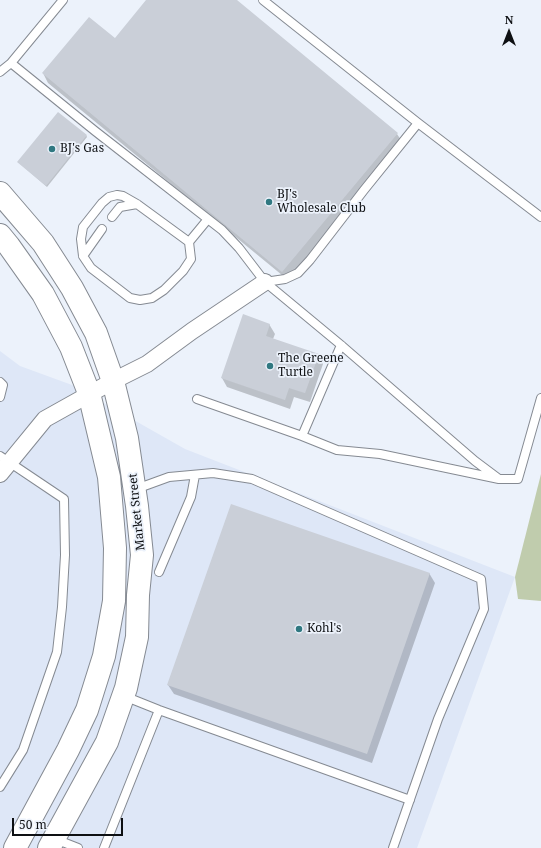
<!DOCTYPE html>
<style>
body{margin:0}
#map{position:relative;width:541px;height:848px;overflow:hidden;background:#ecf2fb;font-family:"Noto Serif",serif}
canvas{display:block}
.north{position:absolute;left:489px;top:12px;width:40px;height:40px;-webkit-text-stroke:3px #ecf2fb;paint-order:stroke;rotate:0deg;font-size:11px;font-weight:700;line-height:16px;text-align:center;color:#0e1013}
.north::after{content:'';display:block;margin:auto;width:14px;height:18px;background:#0e1013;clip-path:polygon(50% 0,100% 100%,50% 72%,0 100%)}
.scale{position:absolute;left:12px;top:818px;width:111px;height:18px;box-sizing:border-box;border:2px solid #0e1013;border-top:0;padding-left:5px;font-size:12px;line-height:14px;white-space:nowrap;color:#0e1013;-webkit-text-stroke:3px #ecf2fb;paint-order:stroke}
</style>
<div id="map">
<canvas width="541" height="848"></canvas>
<div class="north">N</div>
<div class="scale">50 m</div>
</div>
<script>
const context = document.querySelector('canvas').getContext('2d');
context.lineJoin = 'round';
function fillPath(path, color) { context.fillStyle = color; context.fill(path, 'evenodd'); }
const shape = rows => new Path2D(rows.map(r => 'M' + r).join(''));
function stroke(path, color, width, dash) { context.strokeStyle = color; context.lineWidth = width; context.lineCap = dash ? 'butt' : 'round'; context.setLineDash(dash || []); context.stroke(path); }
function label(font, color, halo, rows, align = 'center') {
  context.font = font + ' "Noto Serif",serif'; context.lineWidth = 3.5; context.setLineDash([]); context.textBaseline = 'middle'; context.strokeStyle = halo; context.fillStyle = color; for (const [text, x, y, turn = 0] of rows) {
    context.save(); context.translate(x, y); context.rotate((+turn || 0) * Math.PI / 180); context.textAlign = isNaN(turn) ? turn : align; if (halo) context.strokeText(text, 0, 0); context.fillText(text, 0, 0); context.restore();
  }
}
const built = shape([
 [0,351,20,366,72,385,185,449,515,577,417,848,0,848]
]);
const green = shape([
 [541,474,541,601,518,599,515,577]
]);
const shadow = shape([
 [147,0,235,0,397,134,403,143,288,280,48,83,43,73,115,39],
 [86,135,87,137,47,187,18,162],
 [269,324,275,334,273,339,318,355,323,364,310,402,294,397,290,409,227,387,222,378],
 [429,573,435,583,372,763,174,694,168,685]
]);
const building = shape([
 [146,0,237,0,398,133,282,272,42,73,89,17,115,38],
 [58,112,87,135,46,186,17,162],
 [243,314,270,324,266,336,319,354,305,393,289,388,285,400,221,378],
 [231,504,430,573,367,754,167,685]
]);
const lane = shape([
 [263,0,418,123,541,217],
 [11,63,63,0],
 [0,72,11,63,95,131,222,230,239,248,265,282,341,345,475,461,499,479,380,454,337,450,302,436,341,345],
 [117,195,123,196,137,204,189,242,191,259,183,271,164,290,152,298,140,300,130,298,91,268,83,256,81,239,83,227,102,203,109,197,117,195],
 [112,217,120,207,137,204],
 [189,242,208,219],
 [83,256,102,229],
 [265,282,285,279,298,273,310,260,364,190,418,123],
 [0,382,3,385,0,397],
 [197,399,302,436],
 [0,456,64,499,65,555,62,607,57,652,23,750,0,787],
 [499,479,518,479,541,398],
 [136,489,169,477,213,473,252,479,481,579,484,609,438,719,393,848],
 [159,572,191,497,195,475],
 [124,696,159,710,410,800],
 [55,839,78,848],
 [104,848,159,710]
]);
const street = shape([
 [0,474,45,419,113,381,147,364,192,331,265,282]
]);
const secondary = shape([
 [0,193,43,243,72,288,96,333,113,381,127,438,137,506,142,555,138,595,137,637,126,688,107,742,49,848],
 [0,235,9,246,43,294,71,347,89,393,109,477,115,548,114,601,104,656,87,710,68,750,15,848]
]);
const markers = [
 [52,149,4,"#307881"],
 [269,202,4,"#307881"],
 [270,366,4,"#307881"],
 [299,629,4,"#307881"]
];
const poiNames = [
 ["BJ's Gas",60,149],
 ["BJ's",277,195],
 ["Wholesale Club",277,209],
 ["The Greene",278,359],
 ["Turtle",278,373],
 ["Kohl's",307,629]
];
const streetNames = [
 ["Market Street",137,512,-96]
];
fillPath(built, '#dee7f7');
fillPath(green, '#c0ccad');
fillPath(shadow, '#0003');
fillPath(building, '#cacfd8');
stroke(lane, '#858a92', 10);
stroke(street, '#858a92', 18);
stroke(secondary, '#858a92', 24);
stroke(lane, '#fff', 8);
stroke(street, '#fff', 16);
stroke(secondary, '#fff', 22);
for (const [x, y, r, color] of markers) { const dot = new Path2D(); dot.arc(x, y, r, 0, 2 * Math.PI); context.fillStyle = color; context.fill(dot); stroke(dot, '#ecf2fb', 1.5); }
label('12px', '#0e1013', '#ecf2fb', poiNames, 'left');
label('12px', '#0e1013', '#ecf2fb', streetNames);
</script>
